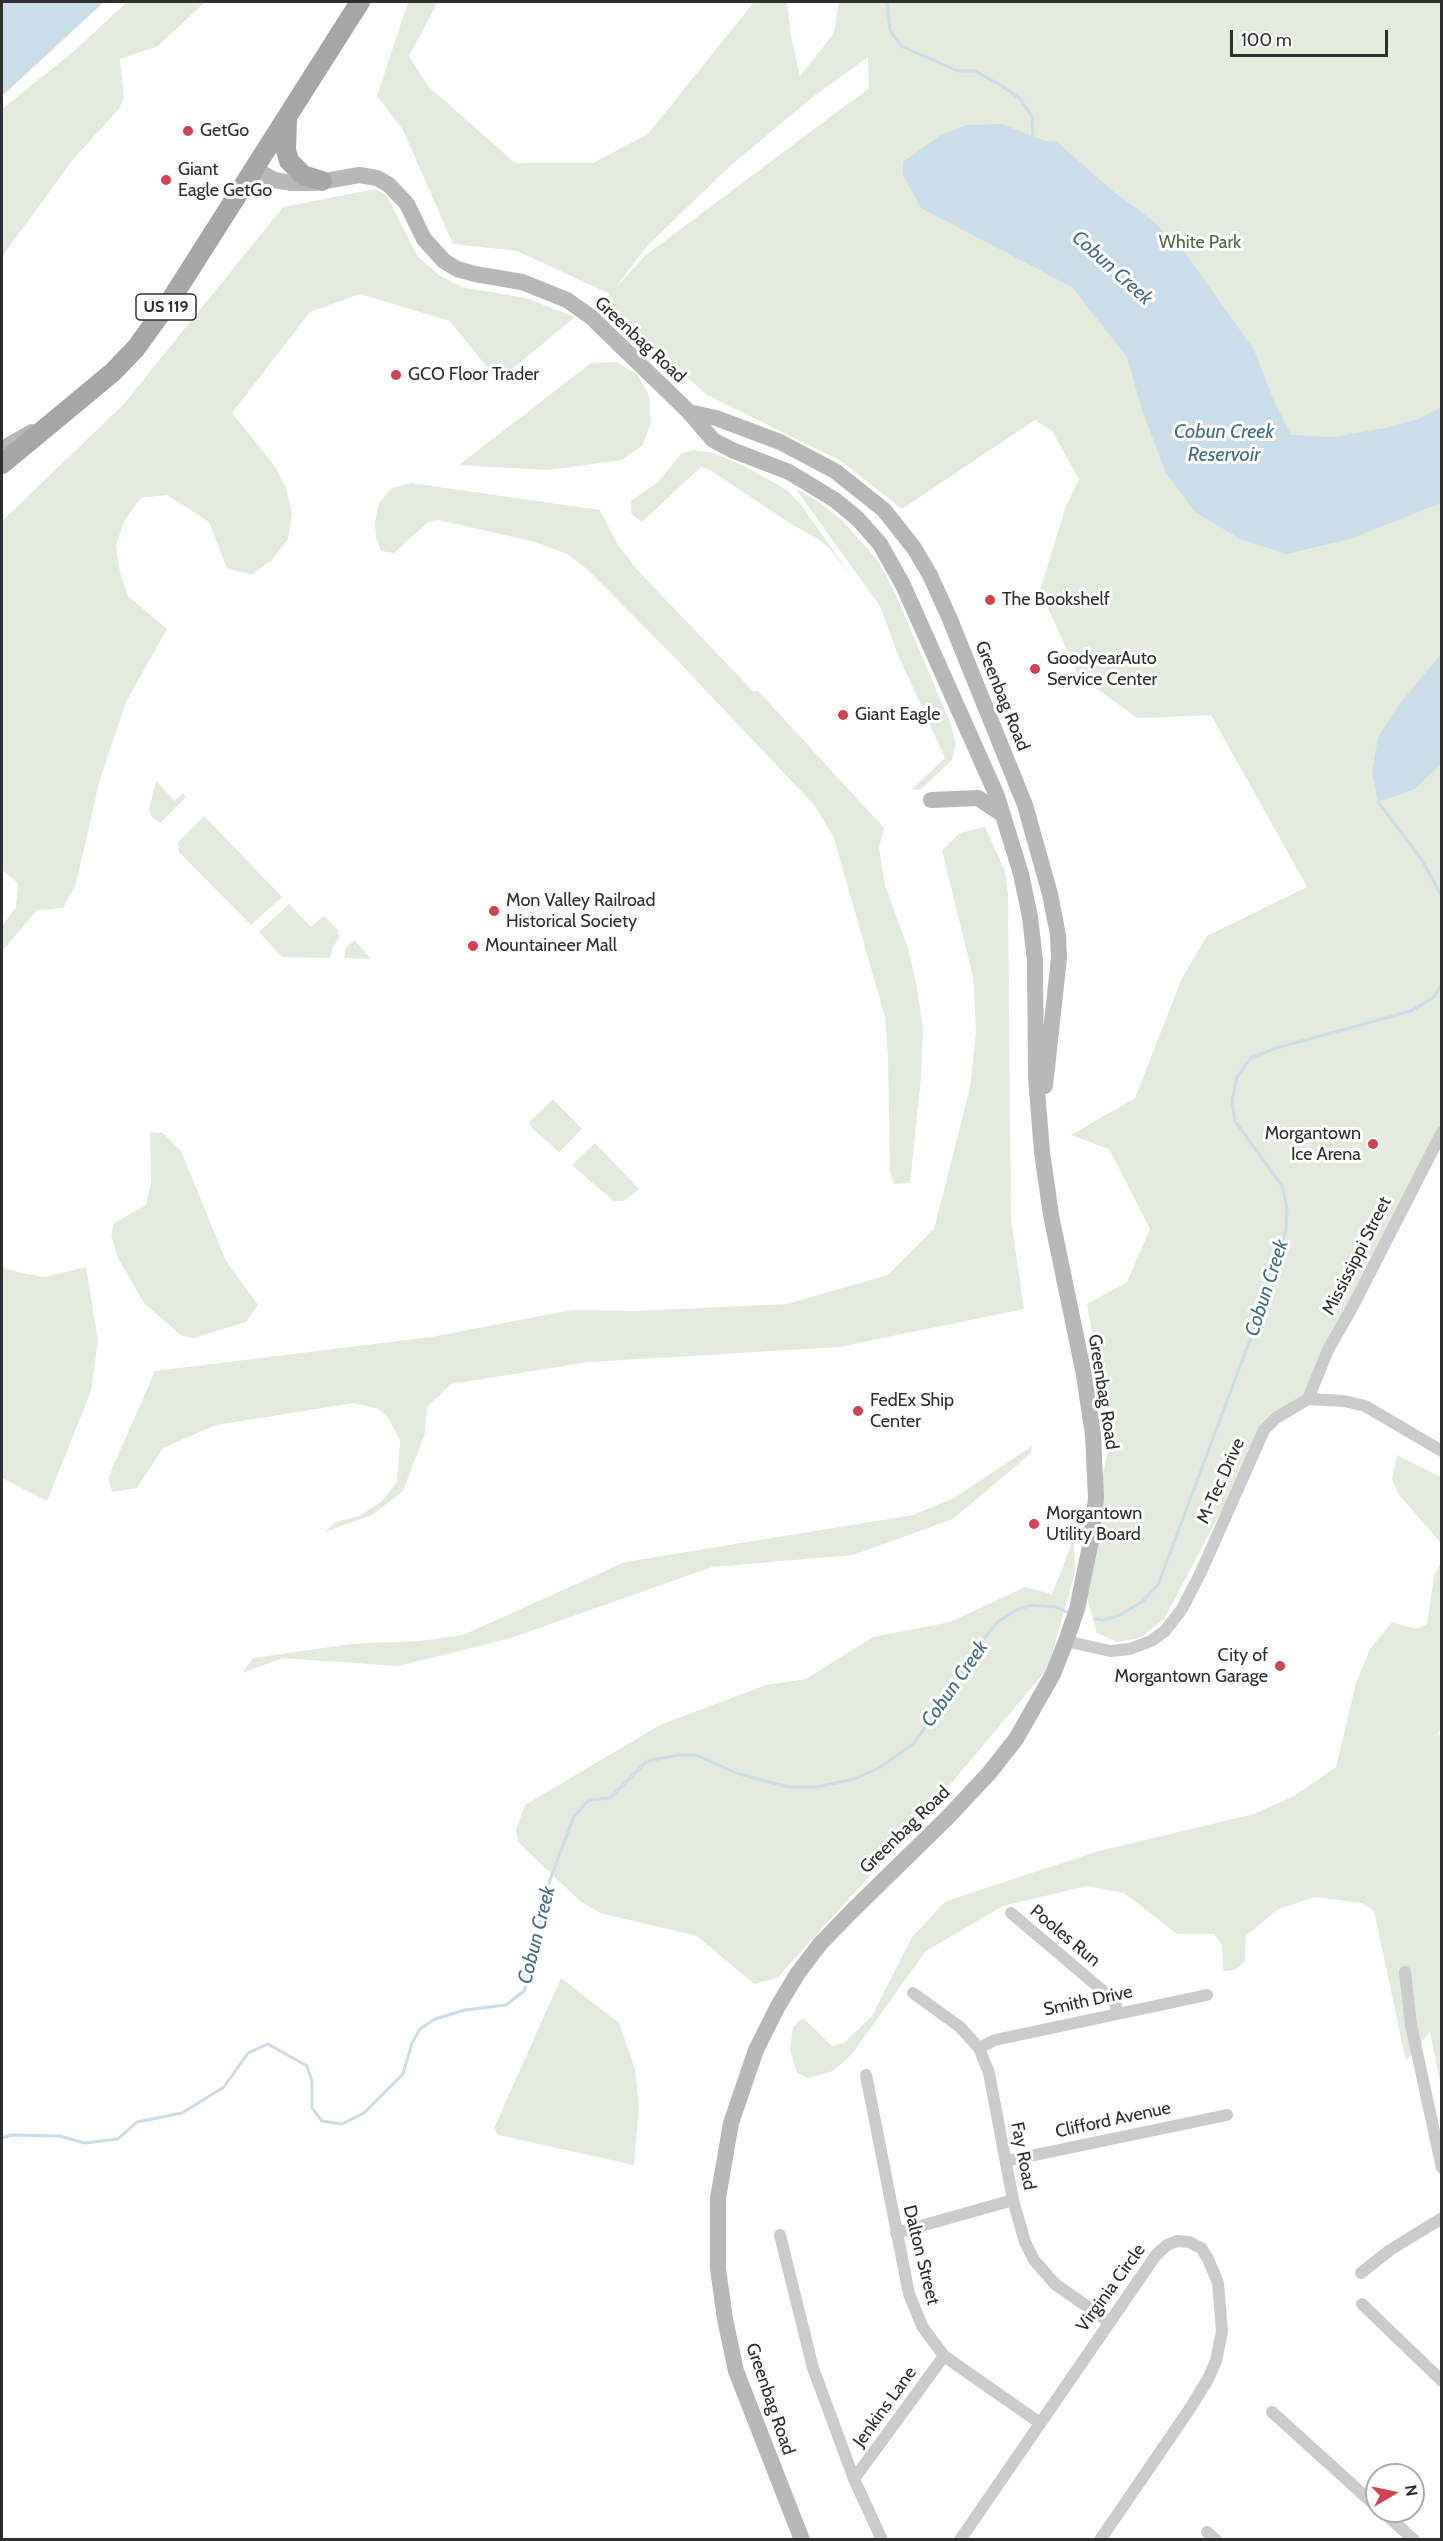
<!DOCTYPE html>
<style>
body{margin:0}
#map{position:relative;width:1443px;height:2541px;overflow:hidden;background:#fff;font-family:Cabin,sans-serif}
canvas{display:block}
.frame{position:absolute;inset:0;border:3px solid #2e2e2e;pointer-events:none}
.north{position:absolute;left:1365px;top:2463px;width:60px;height:60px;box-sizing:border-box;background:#fff;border:2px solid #ababab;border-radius:50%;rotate:81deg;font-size:16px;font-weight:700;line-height:24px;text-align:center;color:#2e2e2e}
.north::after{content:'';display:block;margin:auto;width:21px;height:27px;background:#d2424f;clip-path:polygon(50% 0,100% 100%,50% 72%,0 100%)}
.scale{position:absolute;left:1230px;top:30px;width:158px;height:27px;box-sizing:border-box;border:3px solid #2e2e2e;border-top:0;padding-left:8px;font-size:18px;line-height:21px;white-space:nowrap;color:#2e2e2e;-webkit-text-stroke:4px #fff;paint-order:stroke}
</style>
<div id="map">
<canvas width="1443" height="2541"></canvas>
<div class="frame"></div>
<div class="north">N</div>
<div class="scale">100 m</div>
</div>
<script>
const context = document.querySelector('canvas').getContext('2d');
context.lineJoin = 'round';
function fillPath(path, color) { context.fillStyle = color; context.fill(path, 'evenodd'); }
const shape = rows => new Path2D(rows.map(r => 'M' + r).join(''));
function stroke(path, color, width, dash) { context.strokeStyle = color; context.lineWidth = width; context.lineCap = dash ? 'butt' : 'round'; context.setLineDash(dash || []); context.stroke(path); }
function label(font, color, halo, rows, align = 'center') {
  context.font = font + ' Cabin,sans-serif'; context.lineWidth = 6; context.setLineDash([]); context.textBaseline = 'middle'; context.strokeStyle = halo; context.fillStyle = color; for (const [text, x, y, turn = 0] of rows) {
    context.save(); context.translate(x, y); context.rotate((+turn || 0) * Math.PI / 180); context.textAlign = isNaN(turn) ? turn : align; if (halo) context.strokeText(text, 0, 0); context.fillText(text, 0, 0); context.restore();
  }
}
const green = shape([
 [127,2,205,2,158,46,120,59,124,97,119,109,74,158,2,257,2,109,73,52],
 [408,2,438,2,409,56,428,86,515,163,593,163,648,134,754,2,787,2,791,37,800,76,834,33,839,2,1441,2,1441,1137,1308,1399,1276,1418,1256,1446,1164,1619,1140,1638,1117,1642,1097,1633,1083,1584,1109,1443,1115,1423,1097,1363,1087,1304,1127,1282,1150,1229,1109,1149,1071,1135,1135,1098,1182,978,1207,936,1307,887,1211,715,1137,718,1078,675,1040,590,1066,506,1079,479,1052,431,1035,420,902,509,841,461,707,395,602,303,610,294,517,251,453,244,403,130,377,96],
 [868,57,869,88,646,255,616,287,647,246,728,168,814,96],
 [376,189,387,196,418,257,439,275,461,287,526,298,575,317,498,381,450,321,360,294,310,312,232,413,274,465,286,488,292,514,288,539,272,560,251,575,227,568,209,522,167,495,141,498,124,521,116,546,120,572,128,596,167,629,126,702,100,779,76,884,63,908,37,910,4,949,2,958,2,926,16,907,18,883,2,870,2,521,123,405,283,207],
 [616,362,637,374,649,395,651,422,643,445,622,460,548,470,459,465,591,363],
 [693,450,713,453,746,467,787,490,802,506,850,574,829,548,818,539,791,524,710,470,701,467,642,522,636,518,631,513,631,501,658,482,681,454],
 [411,483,600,510,618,545,640,573,754,692,757,690,760,693,884,828,879,847,885,885,908,948,916,982,923,1029,921,1077,910,1183,894,1184,890,1173,888,1055,885,1017,834,838,815,806,678,661,587,569,567,554,535,542,438,520,428,522,394,553,381,551,376,537,375,522,379,503,392,488],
 [795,488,814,499,842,520,878,561,895,593,951,724,956,744,952,760,920,790,912,789,945,758,898,655,880,606],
 [156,781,175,801,183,793,186,797,160,823,152,817,149,809],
 [204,816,282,897,251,925,179,852,178,842],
 [985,827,1005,871,1008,894,1011,1220,1024,1309,839,1347,589,1362,451,1384,427,1407,425,1433,403,1491,372,1515,325,1532,335,1522,359,1516,381,1502,397,1482,400,1441,389,1419,379,1409,354,1403,216,1425,163,1448,137,1488,112,1492,108,1478,155,1371,431,1337,572,1310,637,1311,787,1304,888,1275,934,1229,970,1088,976,1031,973,977,942,850,960,833],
 [289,904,311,927,324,916,339,931,337,933,340,936,333,947,330,958,282,957,259,932],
 [354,940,371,959,344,958,346,948],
 [553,1099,582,1129,559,1152,531,1127,529,1122],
 [150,1132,163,1133,181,1151,226,1261,258,1305,246,1322,194,1338,182,1336,144,1303,118,1258,111,1235,114,1223,146,1205,151,1182],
 [595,1143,639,1189,624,1201,613,1201,572,1165],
 [2,1267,21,1273,45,1277,86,1267,98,1341,91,1391,47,1501,2,1478],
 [1032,1446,1031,1453,953,1519,853,1555,712,1567,508,1639,398,1666,283,1658,242,1673,253,1658,351,1644,420,1641,463,1635,625,1562,913,1515,954,1498],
 [1397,1455,1441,1477,1441,1543,1399,1495,1392,1479],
 [1074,1538,1075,1572,1048,1668,917,1824,777,1978,754,1984,697,1936,600,1913,580,1901,518,1842,516,1830,525,1805,660,1725,766,1685,806,1679,873,1637,950,1622,1025,1587,1052,1594],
 [1441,1561,1442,1729,1437,1733,1442,1738,1441,2088,1430,2032,1406,2061,1374,1911,1362,1903,1314,1897,1277,1910,1246,1936,1245,1961,1235,1970,1223,1971,1222,1945,1214,1934,1177,1934,1124,1893,1087,1886,1003,1906,926,1951,852,2054,833,2071,808,2078,797,2073,790,2050,793,2027,803,2018,832,2046,844,2043,872,2016,912,1937,946,1901,1099,1851,1254,1814,1294,1796,1336,1767,1356,1683,1370,1649,1392,1622,1416,1629,1427,1624,1434,1577],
 [561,1978,619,2023,635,2069,639,2107,634,2165,498,2135,494,2128]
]);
const water = shape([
 [2,2,104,2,2,96],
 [1002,124,1045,141,1057,142,1114,192,1153,221,1186,254,1254,350,1274,401,1291,435,1333,437,1386,428,1418,419,1441,407,1441,503,1350,539,1286,554,1240,539,1195,512,1166,473,1143,413,1127,357,1072,287,921,208,903,175,903,162,941,135,967,125],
 [1441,654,1441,764,1415,789,1378,802,1372,773,1378,737,1398,706]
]);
const stream = shape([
 [887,2,890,30,901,46,958,71,975,71,1002,86,1020,99,1032,116,1033,139],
 [1380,798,1378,802,1422,860,1442,897],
 [1095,1619,1103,1620,1118,1616,1143,1601,1158,1585,1275,1273,1286,1229,1287,1208,1282,1186,1235,1121,1232,1101,1237,1077,1251,1058,1273,1049,1411,1011,1434,997,1442,983],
 [2,2138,11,2135,59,2136,85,2143,118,2139,137,2122,182,2113,224,2087,248,2053,268,2044,307,2066,312,2081,312,2108,322,2121,342,2124,364,2113,403,2074,412,2043,420,2029,435,2019,465,2010,506,2005,524,1991,532,1971,544,1896,574,1816,589,1800,610,1798,647,1761,679,1755,696,1755,739,1774,788,1787,817,1787,854,1779,879,1768,913,1744,955,1686,984,1638,999,1621,1016,1610,1032,1605,1056,1607,1067,1612]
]);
const minor = shape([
 [1308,1399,1328,1350,1354,1304,1442,1132],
 [1066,1641,1110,1651,1130,1649,1151,1641,1165,1631,1182,1609,1201,1572,1264,1430,1276,1418,1308,1399,1344,1401,1365,1406,1442,1451],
 [1011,1913,1115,2001,1117,2013],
 [1405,1972,1411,2025,1442,2168],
 [913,1993,960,2027,979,2048,989,2073,1013,2200,1025,2242,1034,2260,1055,2284,1108,2321],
 [979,2048,995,2040,1207,1995],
 [866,2075,909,2294,922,2326,944,2356,1040,2423],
 [1006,2161,1227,2115],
 [896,2233,1013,2200],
 [780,2235,813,2368,854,2479,882,2540],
 [1361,2273,1390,2250,1442,2218],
 [1362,2304,1442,2381],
 [1272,2412,1377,2507],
 [854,2479,944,2356],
 [1382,2511,1414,2540],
 [1207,2532,1216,2540],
 [960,2540,1156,2255,1167,2245,1177,2241,1189,2242,1201,2248,1208,2259,1218,2283,1222,2331,1216,2361,1208,2379,1189,2410,1100,2540]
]);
const secondary = shape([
 [255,169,274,180,292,183,314,183,359,175,377,178,389,185,407,204,424,239,444,261,457,269,475,274,522,282,567,300,591,317,689,412,713,440,732,450,789,472,835,500,858,519,880,544,903,585,997,796,1021,874,1030,917,1035,961,1036,1077,1042,1152,1051,1215,1084,1375,1093,1435,1096,1498,1091,1541,1077,1609,1066,1641,1053,1674,1016,1739,990,1772,949,1816,851,1912,820,1944,798,1973,778,2006,756,2050,731,2123,718,2198,718,2269,725,2319,736,2371,802,2540],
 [689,412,716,418,780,442,835,471,884,510,914,548,930,575,949,617,1025,805,1050,894,1058,935,1059,958,1045,1086],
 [2,449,32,432],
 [931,800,978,798,1002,814]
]);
const primary = shape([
 [287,120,286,150,289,161,303,175,322,181],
 [2,464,113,372,136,348,170,301,360,2]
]);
const markers = [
 [188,131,6,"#d2424f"],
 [166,180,6,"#d2424f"],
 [396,375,6,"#d2424f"],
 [990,600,6,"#d2424f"],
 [1035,669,6,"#d2424f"],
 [843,715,6,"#d2424f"],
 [494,911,6,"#d2424f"],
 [473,946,6,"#d2424f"],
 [1373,1144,6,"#d2424f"],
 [858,1411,6,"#d2424f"],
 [1034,1524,6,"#d2424f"],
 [1280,1666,6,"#d2424f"]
];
const shields = [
 [166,307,60]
];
const shieldNames = [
 ["US 119",166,307]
];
const poiNames = [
 ["GetGo",200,131],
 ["Giant",178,170],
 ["Eagle GetGo",178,191],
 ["GCO Floor Trader",408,375],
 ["The Bookshelf",1002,600],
 ["GoodyearAuto",1047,659],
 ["Service Center",1047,680],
 ["Giant Eagle",855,715],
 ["Mon Valley Railroad",506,901],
 ["Historical Society",506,922],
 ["Mountaineer Mall",485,946],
 ["Morgantown",1361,1134,"right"],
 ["Ice Arena",1361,1155,"right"],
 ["FedEx Ship",870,1401],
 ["Center",870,1422],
 ["Morgantown",1046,1514],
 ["Utility Board",1046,1535],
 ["City of",1268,1656,"right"],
 ["Morgantown Garage",1268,1677,"right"]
];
const parkNames = [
 ["White Park",1200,243]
];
const streetNames = [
 ["Greenbag Road",640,340,43],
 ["Greenbag Road",1002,696,68],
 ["Mississippi Street",1357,1256,-63],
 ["Greenbag Road",1103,1392,81],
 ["M-Tec Drive",1221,1481,-66],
 ["Greenbag Road",905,1830,-44],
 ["Pooles Run",1065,1936,40],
 ["Smith Drive",1088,2001,-12],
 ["Clifford Avenue",1113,2120,-12],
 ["Fay Road",1023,2156,79],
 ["Dalton Street",921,2255,76],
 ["Virginia Circle",1111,2288,-54],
 ["Greenbag Road",770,2399,71],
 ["Jenkins Lane",885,2407,-54]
];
const waterNames = [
 ["Cobun Creek",1112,268,42],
 ["Cobun Creek",1224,432],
 ["Reservoir",1224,455],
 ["Cobun Creek",1267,1288,-72],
 ["Cobun Creek",955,1684,-55],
 ["Cobun Creek",537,1935,-76]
];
fillPath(green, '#e4eadd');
fillPath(water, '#cbdde8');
stroke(stream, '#cbdde8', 3);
stroke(minor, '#cbcbcb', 12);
stroke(secondary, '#b8b8b8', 16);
stroke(primary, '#a6a6a6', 20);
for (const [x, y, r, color] of markers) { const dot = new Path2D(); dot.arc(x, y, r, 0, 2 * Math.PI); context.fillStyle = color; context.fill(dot); stroke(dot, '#fff', 2); }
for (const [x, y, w] of shields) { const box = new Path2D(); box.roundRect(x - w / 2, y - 13, w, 26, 4.5); context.fillStyle = '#fff'; context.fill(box); stroke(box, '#2e2e2e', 1.5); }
label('bold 16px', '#2e2e2e', null, shieldNames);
label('18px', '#2e2e2e', '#fff', poiNames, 'left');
label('18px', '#526540', '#fff', parkNames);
label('18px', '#2e2e2e', '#fff', streetNames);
label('italic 20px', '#446e87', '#fff', waterNames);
</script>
